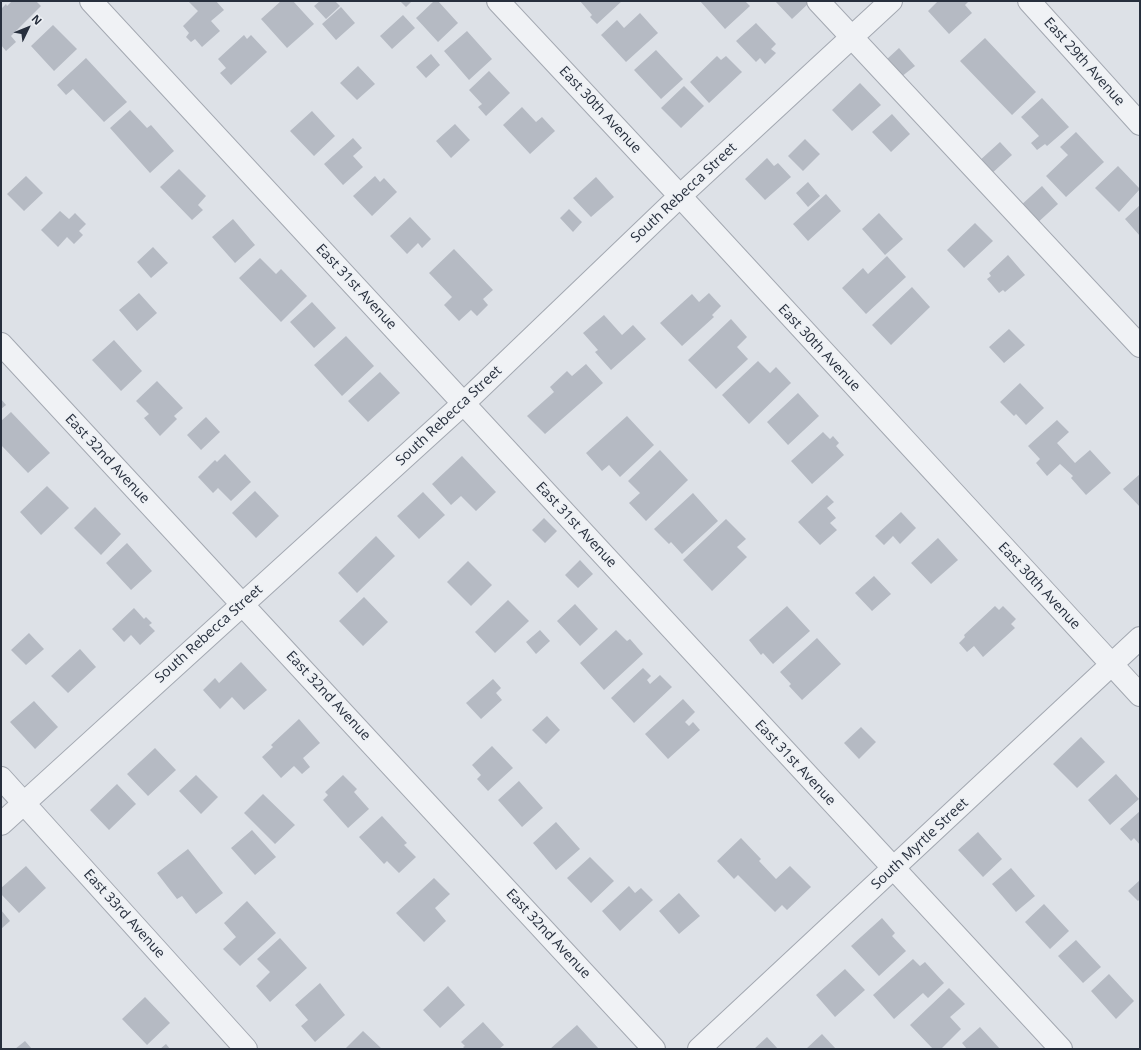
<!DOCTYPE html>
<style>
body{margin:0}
#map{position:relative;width:1141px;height:1050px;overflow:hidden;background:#dde1e7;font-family:"Open Sans",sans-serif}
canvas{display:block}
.frame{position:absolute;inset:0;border:2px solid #272f3d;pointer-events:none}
.north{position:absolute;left:8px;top:8px;width:40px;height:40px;-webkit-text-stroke:3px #edf0f4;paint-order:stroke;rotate:47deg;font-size:11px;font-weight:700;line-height:16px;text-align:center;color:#272f3d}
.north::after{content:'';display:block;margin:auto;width:14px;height:18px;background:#272f3d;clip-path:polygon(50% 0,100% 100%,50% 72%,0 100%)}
</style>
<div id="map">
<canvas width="1141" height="1050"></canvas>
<div class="frame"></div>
<div class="north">N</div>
</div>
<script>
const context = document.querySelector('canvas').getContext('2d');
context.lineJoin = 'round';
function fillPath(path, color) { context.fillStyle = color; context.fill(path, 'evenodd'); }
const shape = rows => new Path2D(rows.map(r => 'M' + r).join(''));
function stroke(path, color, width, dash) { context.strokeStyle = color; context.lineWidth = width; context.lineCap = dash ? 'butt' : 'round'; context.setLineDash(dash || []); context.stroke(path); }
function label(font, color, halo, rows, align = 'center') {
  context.font = font + ' "Open Sans",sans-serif'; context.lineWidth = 3; context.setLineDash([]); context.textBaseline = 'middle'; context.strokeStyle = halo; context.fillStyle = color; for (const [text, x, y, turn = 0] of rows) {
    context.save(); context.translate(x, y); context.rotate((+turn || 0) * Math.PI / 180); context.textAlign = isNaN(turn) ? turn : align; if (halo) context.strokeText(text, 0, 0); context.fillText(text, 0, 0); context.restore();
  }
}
const building = shape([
 [12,1,36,1,41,6,11,36,16,42,6,51,1,45,1,9,6,4,7,6],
 [188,1,216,1,224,10,211,21,220,31,202,47,195,39,191,42,186,37,189,33,183,26,198,11],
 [281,1,293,1,314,24,287,48,261,19],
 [320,1,335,1,340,6,326,19,314,6],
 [400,1,412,1,406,7],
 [434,1,438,1,458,23,438,42,416,18],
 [580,1,622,1,597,24,590,17,592,15],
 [700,1,745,1,750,6,725,29],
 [775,1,809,1,810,2,792,19],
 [938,1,969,1,965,5,972,13,949,34,928,11],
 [341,7,355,23,336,40,322,24],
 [640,13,658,33,626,62,601,35,617,20,624,28],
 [403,15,415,28,392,49,380,36],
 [756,23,776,44,771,49,776,53,765,64,760,58,756,62,736,41],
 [53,25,77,49,54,71,31,46],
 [467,31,492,59,469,80,444,51],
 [244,35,247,39,251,35,267,52,231,85,220,73,226,68,218,59],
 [985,38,1036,92,1012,115,960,61],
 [899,48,915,66,901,77,886,60],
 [656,50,683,79,661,99,634,70],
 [431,54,440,65,426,78,416,67],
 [717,56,721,60,726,56,742,72,709,103,690,82],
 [86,58,127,102,104,122,73,89,66,95,57,85],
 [358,66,375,84,357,100,340,83],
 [489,71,510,93,486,116,478,107,482,104,469,90],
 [860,83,881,105,852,131,832,110],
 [684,86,704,106,681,128,661,108],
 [1042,98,1069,127,1047,146,1045,144,1037,150,1031,143,1039,136,1021,117],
 [522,107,536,122,542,117,555,131,530,154,503,125],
 [130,110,147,128,151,125,174,151,150,173,110,128],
 [312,111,335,136,314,156,290,131],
 [892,114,910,134,891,152,872,132],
 [455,124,470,140,451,158,436,141],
 [1076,132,1104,162,1066,197,1046,176,1068,155,1060,147],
 [353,138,362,148,353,156,363,167,343,185,324,164],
 [805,139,820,154,803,171,788,156],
 [1000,142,1012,155,990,175,978,162],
 [767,158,774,166,778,163,791,177,765,200,745,179],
 [1118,166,1140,189,1119,212,1095,188],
 [179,169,206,196,198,205,203,210,192,220,160,187],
 [26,176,43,193,24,211,7,194],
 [375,176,380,182,384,178,397,192,372,216,353,196],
 [596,177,614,197,591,217,573,198],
 [808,182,820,196,808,207,796,193],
 [1042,186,1058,204,1035,225,1019,207],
 [826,194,841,211,808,241,793,224],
 [1140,205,1140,236,1125,219],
 [569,209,582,222,573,232,560,218],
 [60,211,69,219,75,213,86,224,79,231,83,235,74,244,67,237,58,247,41,230],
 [879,213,903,239,885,255,862,229],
 [410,217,431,239,422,248,418,243,407,254,390,236],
 [233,219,255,245,235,263,212,237],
 [975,223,993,241,964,268,947,250],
 [153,247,168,263,151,278,137,262],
 [454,249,493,290,483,299,488,305,477,316,471,310,459,321,444,305,452,297,429,273],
 [1008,255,1025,275,1005,292,1003,290,999,293,987,279,991,276,989,273],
 [887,256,906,277,866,314,842,288,863,268,868,274],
 [260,258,276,274,281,269,307,296,281,322,239,278],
 [912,287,930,307,891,345,872,325],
 [139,293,157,313,137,331,119,310],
 [709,293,721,306,712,315,714,317,682,346,660,323,692,294,699,302],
 [312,302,336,328,314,348,290,322],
 [604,315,622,335,633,325,646,339,611,370,595,352,598,350,583,333],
 [731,319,747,337,737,347,748,359,716,389,688,360],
 [1009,329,1025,345,1004,363,989,347],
 [346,336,374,366,342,396,314,365],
 [114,340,142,371,121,391,92,360],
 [758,361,770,373,776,367,791,383,749,424,722,395],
 [586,364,603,383,545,434,527,416,554,392,550,387,567,371,572,376],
 [380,372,400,393,368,422,348,401],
 [157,381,183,408,174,416,177,419,160,436,144,418,149,414,136,401],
 [1020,383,1044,408,1026,425,1016,414,1014,416,1000,402],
 [798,393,819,416,788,445,767,422],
 [1,399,6,405,1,409],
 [11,412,50,453,28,473,1,445,1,421],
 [627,416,654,445,620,477,609,465,602,471,586,453],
 [206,417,220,432,201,450,187,435],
 [1057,420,1069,432,1057,443,1075,463,1090,450,1111,473,1086,495,1071,478,1073,476,1060,464,1047,476,1036,463,1040,459,1028,446],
 [823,432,830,439,833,436,839,443,836,446,844,455,812,484,791,461],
 [660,450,688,480,646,521,629,503,640,493,628,481],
 [225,454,251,482,231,501,218,488,213,493,198,477,215,460,217,462],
 [462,456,496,492,476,511,461,496,451,505,432,484],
 [1140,474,1140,507,1123,489],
 [47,486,69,508,41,535,20,512],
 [255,491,279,516,256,538,232,513],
 [423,492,445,515,419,539,397,516],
 [693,493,718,521,682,554,671,542,669,544,654,529],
 [827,495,834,502,827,508,836,518,830,523,837,530,820,545,798,522],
 [95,507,121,534,101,555,74,528],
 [901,512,916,528,900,544,893,536,884,545,875,536],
 [544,518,557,531,545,543,532,530],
 [726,519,746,539,737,547,747,557,712,591,683,560],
 [376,536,395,556,357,593,338,573],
 [938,538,958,560,931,584,911,563],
 [127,543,152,571,131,590,106,563],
 [580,560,593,574,578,588,565,575],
 [468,561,492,585,471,606,447,582],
 [874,576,891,594,872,611,855,593],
 [364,597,388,622,363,646,339,621],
 [508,600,529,621,495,653,475,632],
 [575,604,598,629,580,646,557,621],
 [787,606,810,631,773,664,763,653,761,655,749,640],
 [995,606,999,610,1003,606,1016,619,1011,624,1015,628,983,657,974,646,967,652,959,643,965,637,964,635],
 [134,608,144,619,146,617,152,623,149,625,155,631,140,645,131,635,124,642,112,629],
 [540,630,550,641,536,654,526,642],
 [616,630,627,641,630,639,643,654,604,690,580,663],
 [29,633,44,649,26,665,11,650],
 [817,638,841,664,802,700,789,686,791,684,780,672],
 [80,649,96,667,68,693,51,676],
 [241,662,267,690,244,710,232,697,220,709,203,690,215,678,219,683],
 [643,668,651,676,647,680,650,684,660,675,672,687,634,723,611,698],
 [493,679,501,688,496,693,502,700,481,719,466,703],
 [683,699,695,712,685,722,689,726,693,722,700,730,668,759,645,734],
 [34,701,58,727,35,749,10,722],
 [547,716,560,730,546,744,532,730],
 [299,719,320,743,303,758,310,767,302,774,294,766,281,778,262,757,273,747,271,745],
 [861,727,876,742,859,759,844,743],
 [1081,737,1105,762,1077,788,1053,764],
 [492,746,513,768,488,791,477,779,481,775,472,765],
 [155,748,176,770,148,796,127,774],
 [1116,774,1139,799,1110,825,1088,800],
 [196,775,218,797,201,814,179,791],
 [343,775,357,789,354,792,369,809,348,828,323,800,328,795,325,792],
 [519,781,543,808,522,827,498,800],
 [117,784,136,804,109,830,90,810],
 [263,794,295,825,275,844,244,813],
 [1140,811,1140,845,1134,838,1131,841,1120,829],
 [382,816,407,843,404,845,416,857,399,873,387,861,384,864,359,837],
 [556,822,580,849,556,870,533,843],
 [252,830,276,857,255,875,231,848],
 [978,832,1002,859,983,877,958,850],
 [741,838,761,859,759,861,776,879,790,866,811,887,787,910,782,905,775,912,738,875,734,879,717,861],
 [188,849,223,893,196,914,182,896,177,899,157,873],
 [590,857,614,881,591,903,567,878],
 [26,866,46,888,19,913,1,894,1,888],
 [1011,868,1035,896,1016,912,992,884],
 [434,878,450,894,435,908,446,921,424,942,396,913],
 [1140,880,1140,899,1138,901,1128,891],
 [629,886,635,893,641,888,653,900,620,931,602,911],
 [679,893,700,916,679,934,659,911],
 [247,901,276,933,240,966,223,949,236,937,224,923],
 [1044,904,1069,931,1050,949,1025,922],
 [1,910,10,921,1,929],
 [882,918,895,933,892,936,906,951,879,976,851,946],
 [280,938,307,968,270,1002,256,986,270,972,257,959],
 [1076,940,1101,967,1083,983,1058,956],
 [913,959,920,966,925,962,944,983,928,998,923,993,894,1019,873,995],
 [845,969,865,990,835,1017,816,995],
 [1109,974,1134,1001,1116,1019,1091,991],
 [320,983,345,1015,315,1042,301,1026,308,1020,295,1005],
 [448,986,465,1005,440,1028,423,1010],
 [949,988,965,1004,950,1017,961,1029,941,1049,933,1049,910,1025],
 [145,997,170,1023,147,1045,122,1019],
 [483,1022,504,1045,499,1049,465,1049,463,1047,465,1046,461,1042],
 [577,1025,599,1049,550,1049],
 [980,1027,1000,1049,967,1049,962,1043],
 [363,1031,382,1049,345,1049],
 [822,1034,836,1049,806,1049],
 [767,1037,778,1049,754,1049],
 [25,1041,32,1049,15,1049],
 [166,1044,170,1049,160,1049]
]);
const minor = shape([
 [91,1,1061,1049],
 [498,1,680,196,1140,695],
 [818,1,1140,346],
 [1029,1,1140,124],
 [1,344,654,1049],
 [1,778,246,1049],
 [1,824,464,403,680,196,891,1],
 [699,1049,1140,638]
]);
const streetNames = [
 ["East 29th Avenue",1084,62,48],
 ["East 30th Avenue",600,110,47],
 ["South Rebecca Street",684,193,-43],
 ["East 31st Avenue",356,287,47],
 ["East 30th Avenue",819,348,47],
 ["South Rebecca Street",449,416,-43],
 ["East 32nd Avenue",107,459,47],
 ["East 31st Avenue",576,525,47],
 ["East 30th Avenue",1039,586,47],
 ["South Rebecca Street",209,634,-42],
 ["East 32nd Avenue",328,696,47],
 ["East 31st Avenue",795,763,47],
 ["South Myrtle Street",920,844,-43],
 ["East 33rd Avenue",124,914,48],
 ["East 32nd Avenue",548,934,47]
];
fillPath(building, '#b5bac3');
stroke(minor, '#a3a8b1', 24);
stroke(minor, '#f0f2f5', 22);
label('14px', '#272f3d', '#edf0f4', streetNames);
</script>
